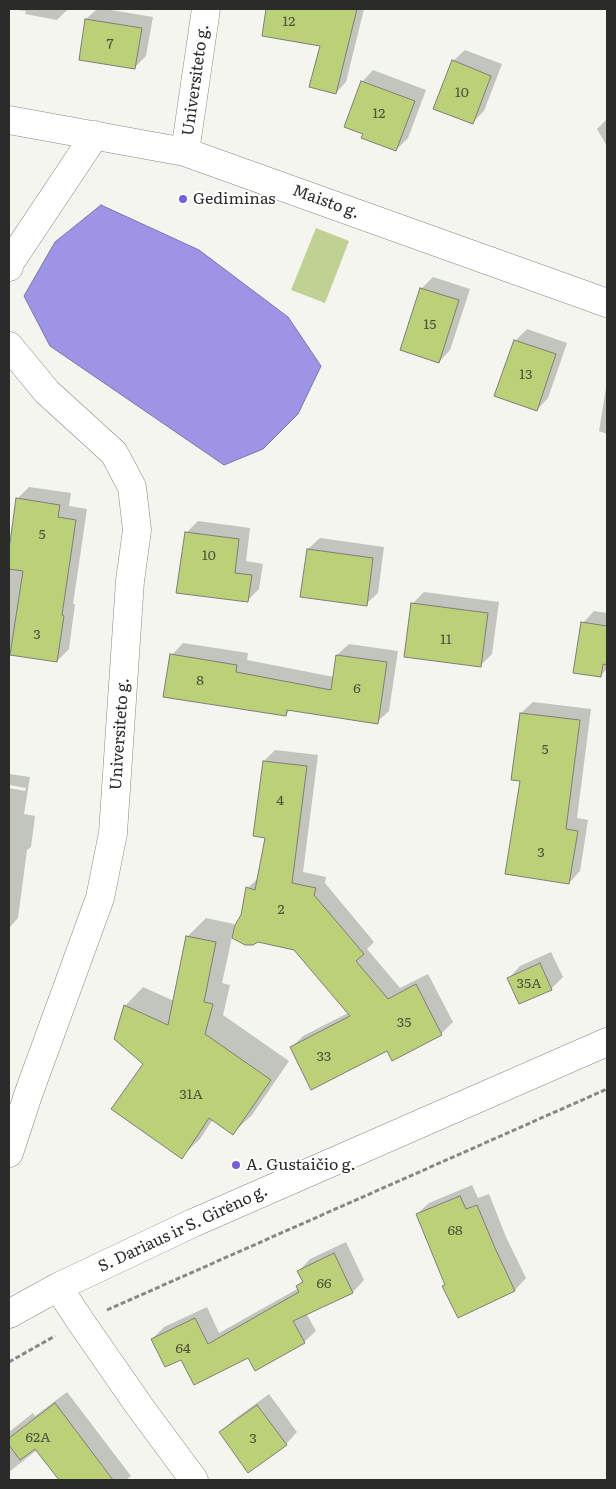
<!DOCTYPE html>
<meta charset="utf-8">
<style>
body{margin:0}
#map{position:relative;width:616px;height:1489px;overflow:hidden;background:#f3f5ee;font-family:Literata,serif}
canvas{display:block}
.frame{position:absolute;inset:0;border:10px solid #2b2b29;pointer-events:none}
</style>
<div id="map">
<canvas width="616" height="1489"></canvas>
<div class="frame"></div>
</div>
<script>
const context = document.querySelector('canvas').getContext('2d');
context.lineJoin = 'round';
function fillPath(path, color) { context.fillStyle = color; context.fill(path, 'evenodd'); }
const shape = rows => new Path2D(rows.map(r => 'M' + r).join(''));
function stroke(path, color, width, dash) { context.strokeStyle = color; context.lineWidth = width; context.lineCap = dash ? 'butt' : 'round'; context.setLineDash(dash || []); context.stroke(path); }
function label(font, color, halo, rows, align = 'center') {
  context.font = font + ' Literata,serif'; context.lineWidth = 4; context.setLineDash([]); context.textBaseline = 'middle'; context.strokeStyle = halo; context.fillStyle = color; for (const [text, x, y, turn = 0] of rows) {
    context.save(); context.translate(x, y); context.rotate((+turn || 0) * Math.PI / 180); context.textAlign = isNaN(turn) ? turn : align; if (halo) context.strokeText(text, 0, 0); context.fillText(text, 0, 0); context.restore();
  }
}
const green = shape([
 [316,228,349,241,325,303,291,290]
]);
const water = shape([
 [101,205,199,250,288,317,321,366,298,414,263,449,224,465,50,346,24,296,55,242,101,205]
]);
const shadow = shape([
 [9,9,68,9,57,20,25,14,26,11],
 [97,9,105,9,153,17,146,56,135,67,80,59,86,19],
 [267,9,364,9,346,82,336,93,322,45,263,35],
 [465,50,502,64,484,111,472,123,453,61],
 [373,70,426,90,408,138,396,150,364,134,362,82],
 [607,119,607,146,597,129],
 [433,277,470,289,450,350,439,362,421,289],
 [527,329,567,343,548,398,537,410,515,341],
 [607,382,607,434,599,431],
 [29,487,71,493,69,506,87,509,73,604,75,604,69,649,57,661,13,654,9,657,9,542,11,542,17,499],
 [198,521,250,528,246,561,263,564,259,589,247,601,186,533],
 [320,538,384,547,378,593,366,604,308,549],
 [424,592,499,602,492,654,481,665,412,604],
 [594,611,607,613,607,669,600,676,583,623],
 [183,643,248,653,247,660,334,677,337,655,349,644,398,651,389,711,377,722,290,710,286,715,172,655],
 [533,702,591,709,577,818,588,820,580,871,569,883,521,713],
 [275,750,318,755,303,872,326,877,325,883,374,942,367,949,400,988,428,974,453,1022,441,1034,393,1059,388,1049,291,1048,303,1036,348,1013,295,949,257,940,246,944,232,937,222,983,230,985,223,1015,289,1061,252,1115,233,1133,213,1119,200,1139,181,1157,144,1064,125,1006,143,987,174,1001,187,937,206,918,234,924,234,929,242,915,248,888,259,877,266,837,264,761],
 [9,774,30,777,24,814,35,816,31,847,27,850,18,918,9,928,9,788,25,791,26,788,9,785],
 [551,952,563,977,551,989,509,978,520,966],
 [472,1185,478,1198,489,1194,506,1237,526,1278,515,1290,458,1317,444,1286,446,1284,417,1214,429,1203],
 [346,1242,364,1280,353,1292,306,1313,316,1331,304,1342,249,1357,182,1358,152,1339,164,1327,207,1307,219,1333,299,1288,298,1286,303,1280,299,1271,310,1259],
 [67,1392,131,1476,126,1480,61,1480,37,1450,9,1472,9,1432,33,1413,35,1416],
 [269,1394,297,1432,286,1444,221,1432,232,1421]
]);
const building = shape([
 [266,9,357,9,336,94,309,87,320,46,262,36,266,9],
 [85,19,142,28,135,69,79,60,85,19],
 [452,60,491,76,473,124,433,109,452,60],
 [361,81,415,101,396,151,361,138,363,134,344,127,361,81],
 [420,288,459,300,439,363,400,350,420,288],
 [514,340,556,354,537,411,494,396,514,340],
 [16,498,60,505,58,517,76,520,62,615,64,616,57,662,10,655,23,571,9,569,9,550,16,498],
 [185,532,239,539,235,573,252,575,248,602,176,593,185,532],
 [307,549,373,558,367,606,300,597,307,549],
 [411,603,488,613,481,667,404,657,411,603],
 [581,622,607,626,607,665,603,664,601,677,573,673,581,622],
 [170,654,237,665,236,672,331,690,336,655,387,662,378,724,287,710,286,716,163,697,170,654],
 [520,713,580,720,566,829,578,831,569,884,505,874,520,781,511,780,520,713],
 [263,761,307,766,292,883,316,888,314,895,364,954,356,961,388,999,416,984,442,1035,392,1061,387,1051,311,1090,290,1047,350,1016,294,950,258,942,253,945,245,945,232,938,235,925,241,915,246,887,255,890,265,838,253,836,263,761],
 [186,936,216,942,204,1002,213,1004,205,1034,271,1080,233,1135,209,1118,182,1159,111,1109,143,1064,114,1039,124,1005,168,1025,186,936],
 [540,963,552,990,519,1004,507,978,540,963],
 [460,1196,466,1209,477,1205,495,1248,515,1291,458,1318,442,1286,445,1285,416,1214,460,1196],
 [334,1253,353,1293,293,1321,305,1343,255,1371,248,1358,194,1385,181,1360,165,1367,151,1339,195,1318,208,1344,299,1292,296,1286,303,1282,297,1271,334,1253],
 [55,1403,113,1480,59,1480,35,1449,20,1460,9,1445,9,1438,55,1403],
 [257,1405,287,1445,248,1473,219,1432,257,1405]
]);
const path = shape([
 [107,1310,607,1089],
 [9,1362,55,1336]
]);
const minor = shape([
 [9,120,185,152,607,303],
 [185,152,206,9],
 [9,267,9,264,95,135],
 [9,346,47,392,114,453,132,487,137,530,130,581,113,833,100,898,28,1095,9,1153],
 [58,1287,81,1322,140,1407,194,1480],
 [9,1314,58,1287,193,1223,607,1042]
]);
const markers = [
 [183,199,5,"#775fda"],
 [236,1165,5,"#775fda"]
];
const numberNames = [
 ["12",289,22],
 ["7",110,44],
 ["10",462,93],
 ["12",379,114],
 ["15",430,325],
 ["13",526,375],
 ["5",42,535],
 ["10",209,556],
 ["3",37,635],
 ["11",446,640],
 ["8",200,681],
 ["6",357,689],
 ["5",545,750],
 ["4",280,801],
 ["3",541,853],
 ["2",281,910],
 ["35A",529,984],
 ["35",404,1023],
 ["33",324,1057],
 ["31A",191,1095],
 ["68",455,1231],
 ["66",324,1284],
 ["64",183,1349],
 ["62A",38,1438],
 ["3",253,1439]
];
const streetNames = [
 ["Universiteto g.",196,80,-82],
 ["Maisto g.",326,202,20],
 ["Universiteto g.",120,734,-86],
 ["S. Dariaus ir S. Girėno g.",183,1229,-25]
];
const poiNames = [
 ["Gediminas",193,199],
 ["A. Gustaičio g.",246,1165]
];
fillPath(green, '#c1d193');
fillPath(water, '#9e94e6');
stroke(water, '#7c74ad', 1);
fillPath(shadow, '#0003');
fillPath(building, '#bcd177');
stroke(building, '#7d7e78', 1);
stroke(minor, '#888a83', 29);
stroke(path, '#888985', 3, [5, 2.5]);
stroke(minor, '#fff', 28);
for (const [x, y, r, color] of markers) { const dot = new Path2D(); dot.arc(x, y, r, 0, 2 * Math.PI); context.fillStyle = color; context.fill(dot); stroke(dot, '#fff', 2); }
label('14px', '#4f543c', null, numberNames);
label('16px', '#2b2b29', '#fff', streetNames);
label('16px', '#2b2b29', '#fff', poiNames, 'left');
</script>
